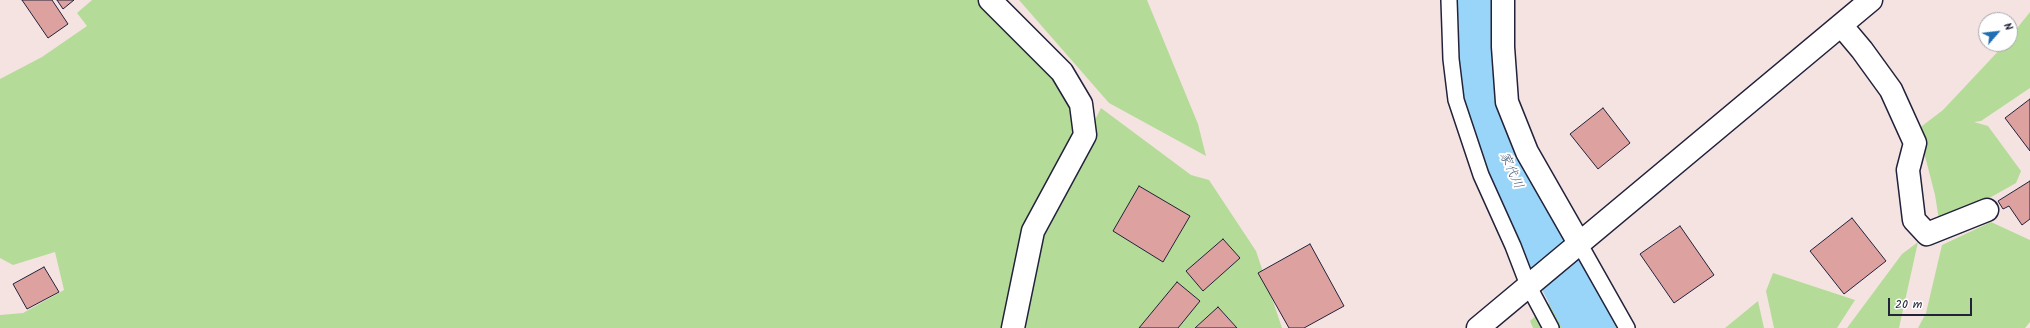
<!DOCTYPE html>
<meta charset="utf-8">
<style>
body{margin:0}
#map{position:relative;width:2030px;height:328px;overflow:hidden;background:#f5e3e2;font-family:Kalam,sans-serif}
canvas{display:block}
.north{position:absolute;left:1978px;top:12px;width:40px;height:40px;box-sizing:border-box;background:#fff;border:1px solid #a7a7b1;border-radius:50%;rotate:62deg;font-size:11px;font-weight:700;line-height:16px;text-align:center;color:#22223b}
.north::after{content:'';display:block;margin:auto;width:14px;height:18px;background:#1f6fb2;clip-path:polygon(50% 0,100% 100%,50% 72%,0 100%)}
.scale{position:absolute;left:1888px;top:298px;width:84px;height:18px;box-sizing:border-box;border:2px solid #22223b;border-top:0;padding-left:5px;font-size:12px;line-height:14px;white-space:nowrap;color:#22223b;-webkit-text-stroke:3px #fff;paint-order:stroke}
</style>
<div id="map">
<canvas width="2030" height="328"></canvas>
<div class="north">N</div>
<div class="scale">20 m</div>
</div>
<script>
const context = document.querySelector('canvas').getContext('2d');
context.lineJoin = 'round';
function fillPath(path, color) { context.fillStyle = color; context.fill(path, 'evenodd'); }
const shape = rows => new Path2D(rows.map(r => 'M' + r).join(''));
function stroke(path, color, width, dash) { context.strokeStyle = color; context.lineWidth = width; context.lineCap = dash ? 'butt' : 'round'; context.setLineDash(dash || []); context.stroke(path); }
function label(font, color, halo, rows, align = 'center') {
  context.font = font + ' Kalam,"Klee One",sans-serif'; context.lineWidth = 4; context.setLineDash([]); context.textBaseline = 'middle'; context.strokeStyle = halo; context.fillStyle = color; for (const [text, x, y, turn = 0] of rows) {
    context.save(); context.translate(x, y); context.rotate((+turn || 0) * Math.PI / 180); context.textAlign = isNaN(turn) ? turn : align; if (halo) context.strokeText(text, 0, 0); context.fillText(text, 0, 0); context.restore();
  }
}
const green = shape([
 [92,0,990,0,1081,104,1085,135,1048,213,1101,108,1191,175,1209,180,1256,251,1282,328,0,328,0,315,23,313,64,290,55,252,13,265,0,258,0,79,42,57,87,26,77,13],
 [1019,0,1147,0,1198,124,1206,156,1109,103],
 [1457,0,1500,0,1503,101,1566,226,1525,246,1470,110],
 [2030,12,2030,88,1981,121,1974,122,1988,126,2021,171,2016,183,1940,226,1935,195,1918,129,1943,110,2005,44,2010,44,2010,37],
 [1991,222,2030,240,2030,322,2025,328,1918,328,1926,313,1942,245],
 [1918,242,1899,328,1847,328,1902,254],
 [1586,268,1624,328,1533,328,1530,321],
 [1773,273,1855,300,1837,328,1774,328,1766,291],
 [1758,301,1764,328,1725,328]
]);
const river = shape([
 [1476,0,1477,40,1486,112,1515,183,1590,328]
]);
const building = shape([
 [22,0,52,0,68,24,48,38,22,0],
 [57,0,74,0,63,9,57,0],
 [2030,99,2030,151,2005,118,2030,99],
 [1603,108,1630,143,1598,169,1570,134,1603,108],
 [2030,181,2030,219,2022,225,2009,206,2003,209,1998,201,2030,181],
 [1139,186,1190,216,1163,262,1113,231,1139,186],
 [1852,218,1886,261,1844,294,1810,251,1852,218],
 [1680,226,1714,275,1674,303,1640,254,1680,226],
 [1223,239,1240,258,1203,291,1186,271,1223,239],
 [1310,244,1344,306,1304,328,1289,328,1258,273,1310,244],
 [44,267,59,292,27,309,13,284,44,267],
 [1177,282,1200,301,1178,328,1139,328,1177,282],
 [1218,307,1237,328,1195,328,1218,307]
]);
const service = shape([
 [1449,0,1451,59,1456,100,1481,175,1513,246,1528,285,1551,328],
 [1579,243,1627,328]
]);
const minor = shape([
 [990,0,1062,72,1081,104,1085,135,1033,231,1013,328],
 [1503,0,1503,47,1507,102,1527,152,1579,243],
 [1841,25,1862,50,1891,90,1915,143,1908,170,1914,220,1927,234,1987,210],
 [1478,328,1871,0]
]);
const waterNames = [
 ["家代川",1510,171,66]
];
fillPath(green, '#b4dc98');
stroke(river, '#98d5f9', 50);
fillPath(building, '#dda29f');
stroke(building, '#22223b', 1);
stroke(service, '#22223b', 18);
stroke(minor, '#22223b', 25);
stroke(service, '#fff', 15);
stroke(minor, '#fff', 22);
label('italic 13px', '#455874', '#fff', waterNames);
</script>
